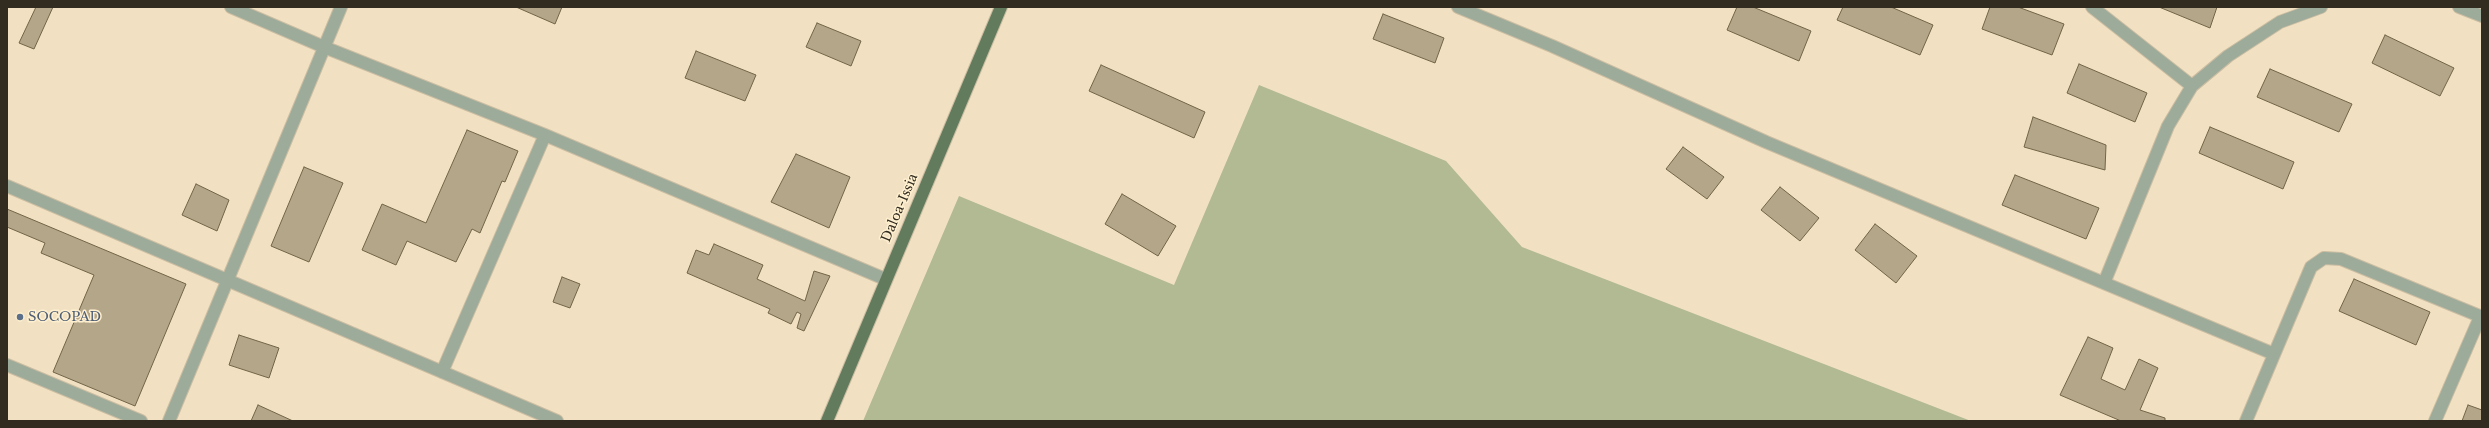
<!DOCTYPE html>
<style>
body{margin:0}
#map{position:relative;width:2489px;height:428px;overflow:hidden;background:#f1e1c2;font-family:"Libre Baskerville",serif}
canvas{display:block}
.frame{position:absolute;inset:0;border:8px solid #322c20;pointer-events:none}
</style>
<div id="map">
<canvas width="2489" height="428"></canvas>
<div class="frame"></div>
</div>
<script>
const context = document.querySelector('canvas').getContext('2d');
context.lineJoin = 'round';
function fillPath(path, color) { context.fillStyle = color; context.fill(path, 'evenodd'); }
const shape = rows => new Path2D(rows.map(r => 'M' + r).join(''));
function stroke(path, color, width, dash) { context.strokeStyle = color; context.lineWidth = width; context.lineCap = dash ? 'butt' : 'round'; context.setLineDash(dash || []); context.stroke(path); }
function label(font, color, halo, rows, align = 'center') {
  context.font = font + ' "Libre Baskerville",serif'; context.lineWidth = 3; context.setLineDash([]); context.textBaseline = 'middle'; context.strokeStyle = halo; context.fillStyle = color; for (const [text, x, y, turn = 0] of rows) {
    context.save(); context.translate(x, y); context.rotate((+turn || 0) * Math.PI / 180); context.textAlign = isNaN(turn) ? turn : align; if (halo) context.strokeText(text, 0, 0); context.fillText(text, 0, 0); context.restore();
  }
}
const green = shape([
 [1259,85,1446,161,1522,247,1971,421,863,421,959,196,1174,285]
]);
const building = shape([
 [36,7,53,7,34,49,19,43,36,7],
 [516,7,562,7,555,24,516,7],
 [1737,7,1753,7,1811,31,1799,61,1727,30,1737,7],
 [1843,7,1891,7,1933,25,1920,55,1837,20,1843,7],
 [1990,7,2018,7,2064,24,2052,55,1982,29,1990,7],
 [2159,7,2217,7,2210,28,2159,7],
 [1383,14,1444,38,1435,63,1373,39,1383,14],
 [817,23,861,41,851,66,806,47,817,23],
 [2385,35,2454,68,2440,96,2372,63,2385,35],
 [696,51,756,75,745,101,685,78,696,51],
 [2079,64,2147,93,2135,122,2067,93,2079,64],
 [1101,65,1205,112,1194,138,1089,91,1101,65],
 [2270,69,2352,104,2339,132,2257,97,2270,69],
 [2033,117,2106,145,2105,170,2024,147,2033,117],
 [2210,127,2294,162,2283,189,2199,153,2210,127],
 [467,130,518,151,505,182,502,181,480,233,472,229,456,262,407,241,396,265,362,250,382,204,426,223,467,130],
 [1683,147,1724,177,1707,199,1666,169,1683,147],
 [796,154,850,177,829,228,771,202,796,154],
 [304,167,343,183,309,262,271,246,304,167],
 [2015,175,2099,208,2086,239,2002,205,2015,175],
 [196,184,229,200,217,231,182,215,196,184],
 [1780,187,1819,218,1800,241,1761,210,1780,187],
 [1122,194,1176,226,1158,256,1105,224,1122,194],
 [7,209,186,284,135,406,53,372,94,275,41,253,45,243,7,227,7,209],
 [1875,224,1917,256,1896,283,1855,250,1875,224],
 [714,244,763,265,757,279,805,301,814,271,830,276,804,331,797,328,801,314,797,312,791,324,768,313,770,309,687,273,696,250,709,255,714,244],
 [562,277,580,284,570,308,553,302,562,277],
 [2354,279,2430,312,2416,345,2339,311,2354,279],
 [239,335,279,348,269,378,229,365,239,335],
 [2088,337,2113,348,2101,379,2125,390,2139,359,2158,368,2140,410,2165,418,2165,421,2121,421,2060,395,2088,337],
 [258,405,293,421,251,421,258,405],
 [2468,405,2482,410,2482,421,2462,421,2468,405]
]);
const minor = shape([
 [231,7,324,47,545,135,885,279],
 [1458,7,1552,46,1766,142,2274,354],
 [2092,7,2192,86],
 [2459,7,2482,16],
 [7,186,557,421],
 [2104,283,2168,126,2192,86,2228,56,2280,22,2321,7],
 [7,365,141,421],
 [442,372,545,135],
 [169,421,341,7],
 [2246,421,2311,267,2324,258,2341,259,2482,317],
 [2435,421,2480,317]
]);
const major = shape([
 [827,421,1001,7]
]);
const markers = [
 [20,317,4,"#5c6f8a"]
];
const streetNames = [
 ["Daloa-Issia",900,208,-67]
];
const serviceNames = [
 ["SOCOPAD",28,317]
];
fillPath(green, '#b2ba93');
fillPath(building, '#b4a688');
stroke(building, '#716447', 1);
stroke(minor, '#cbbda2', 14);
stroke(major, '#cbbda2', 14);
stroke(minor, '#9dab9a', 12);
stroke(major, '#627b5c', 12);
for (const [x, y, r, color] of markers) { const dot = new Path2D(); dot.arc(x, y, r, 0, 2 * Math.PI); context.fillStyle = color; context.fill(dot); stroke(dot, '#feefcf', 1.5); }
label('13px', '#322c20', '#feefcf', streetNames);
label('13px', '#4e5e75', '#feefcf', serviceNames, 'left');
</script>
